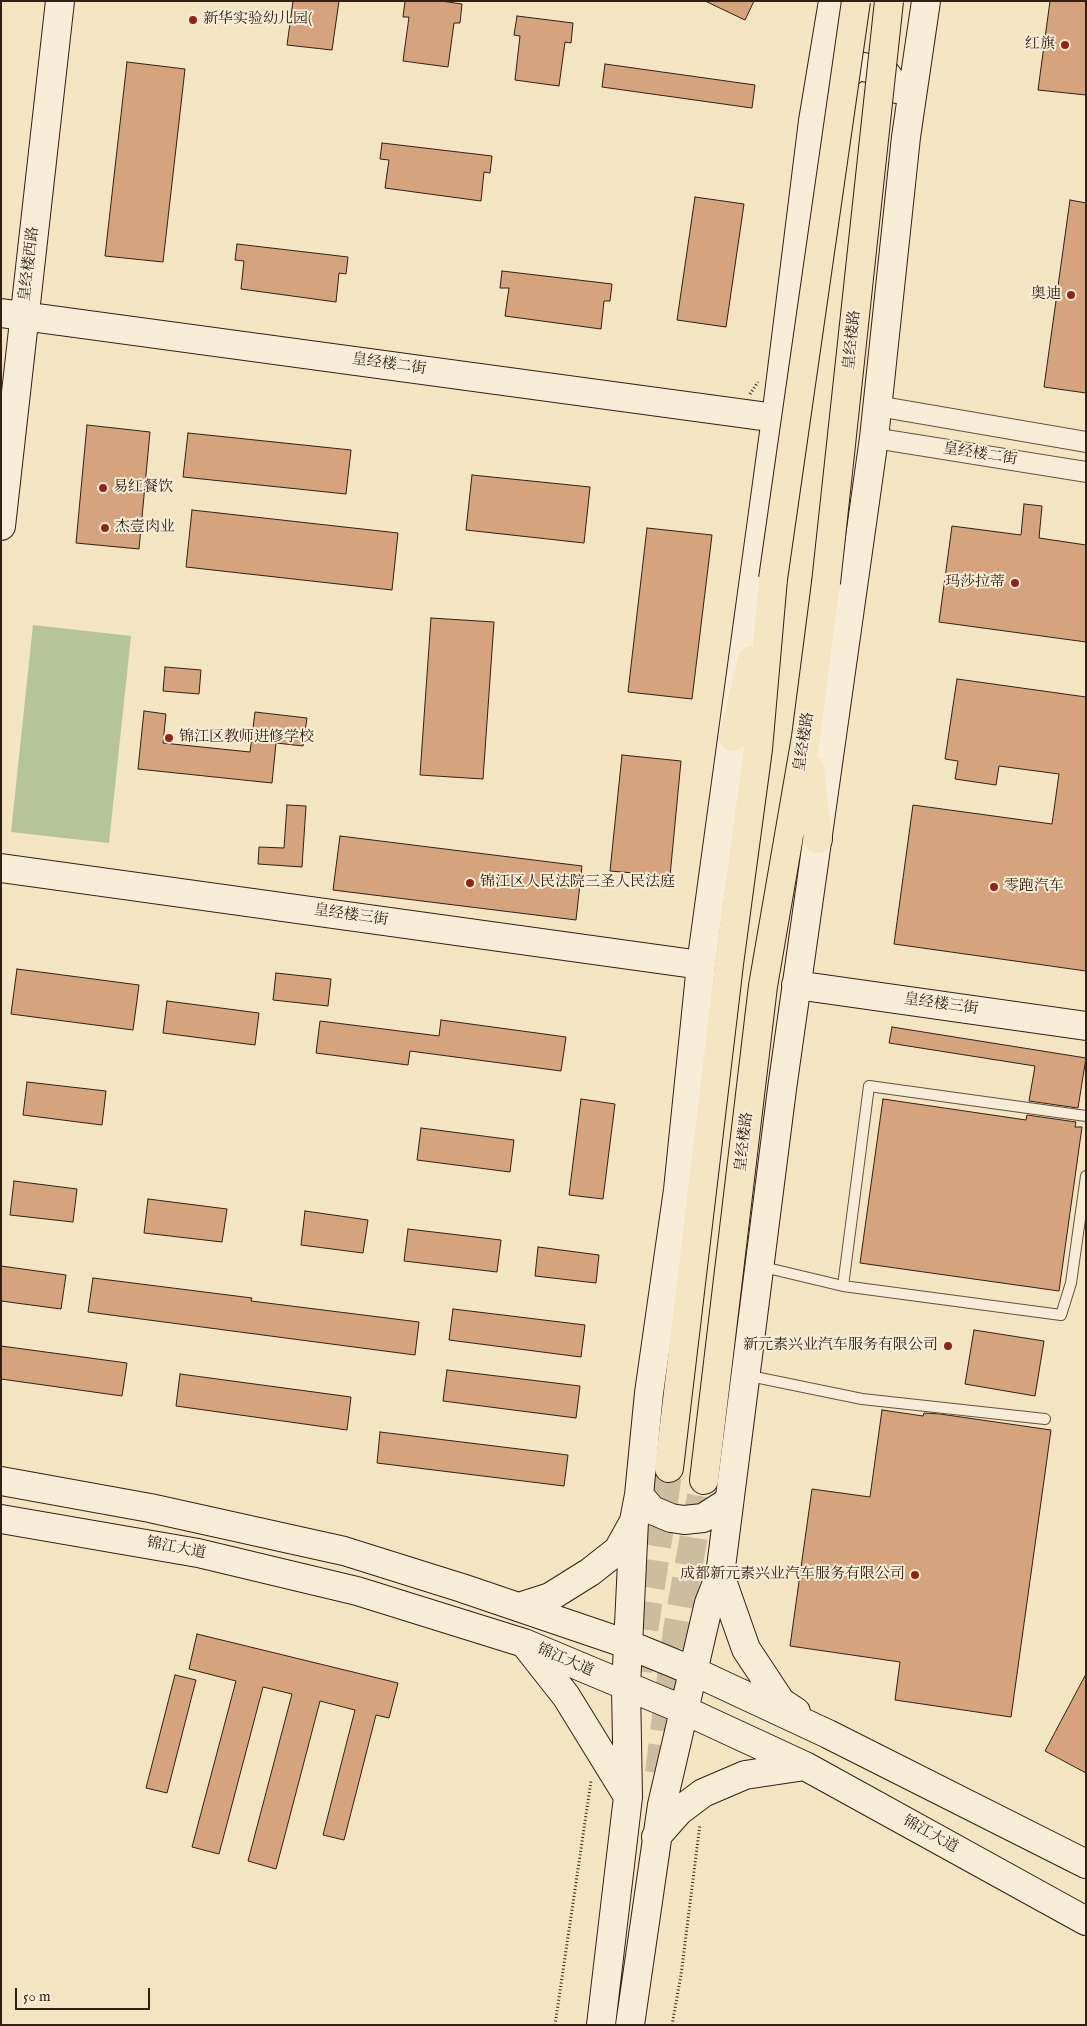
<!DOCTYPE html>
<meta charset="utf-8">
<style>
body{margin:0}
#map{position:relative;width:1087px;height:2026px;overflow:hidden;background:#f3e4c2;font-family:"IM FELL English",serif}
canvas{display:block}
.frame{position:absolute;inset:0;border:2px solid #332015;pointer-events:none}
.scale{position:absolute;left:15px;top:1988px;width:135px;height:22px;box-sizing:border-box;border:2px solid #332015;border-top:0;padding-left:6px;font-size:15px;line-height:18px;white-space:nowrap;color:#332015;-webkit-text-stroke:4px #f7edd7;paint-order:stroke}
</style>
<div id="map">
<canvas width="1087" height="2026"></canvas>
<div class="frame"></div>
<div class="scale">50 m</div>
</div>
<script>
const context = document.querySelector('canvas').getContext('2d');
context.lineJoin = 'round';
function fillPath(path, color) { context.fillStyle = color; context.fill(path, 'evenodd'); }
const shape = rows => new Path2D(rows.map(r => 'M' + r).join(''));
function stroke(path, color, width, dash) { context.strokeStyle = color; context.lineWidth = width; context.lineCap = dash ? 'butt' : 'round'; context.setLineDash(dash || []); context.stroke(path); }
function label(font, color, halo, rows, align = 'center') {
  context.font = font + ' "IM FELL English","Noto Serif SC",serif'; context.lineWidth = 4; context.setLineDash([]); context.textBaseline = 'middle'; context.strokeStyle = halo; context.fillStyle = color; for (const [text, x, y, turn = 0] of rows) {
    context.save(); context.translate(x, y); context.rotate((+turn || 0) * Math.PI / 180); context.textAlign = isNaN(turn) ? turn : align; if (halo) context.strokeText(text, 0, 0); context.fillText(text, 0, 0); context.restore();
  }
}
const green = shape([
 [33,625,131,636,109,843,11,832]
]);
const building = shape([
 [293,1,339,1,332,50,287,45,293,1],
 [405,1,441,1,462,4,460,23,454,23,448,67,403,61,409,17,403,17,405,1],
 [705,1,754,1,745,20,705,1],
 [1050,1,1086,1,1086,95,1038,90,1050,1],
 [517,16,573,23,571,43,565,42,559,86,515,80,520,36,514,35,517,16],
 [127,62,185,69,163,262,105,256,127,62],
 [605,64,755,85,752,108,602,87,605,64],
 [382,143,492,156,490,173,484,172,481,201,385,188,389,160,380,159,382,143],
 [695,197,744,204,726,327,677,320,695,197],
 [1070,200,1086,203,1086,393,1044,387,1070,200],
 [237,244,348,257,346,274,339,273,336,302,241,289,244,261,235,260,237,244],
 [502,271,612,284,610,301,604,301,601,329,505,316,509,288,500,288,502,271],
 [87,425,150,432,139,549,76,543,87,425],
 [188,433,351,450,346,494,183,477,188,433],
 [472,475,590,487,584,543,466,530,472,475],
 [1024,504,1042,506,1039,538,1086,545,1086,642,939,622,952,526,1021,535,1024,504],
 [192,510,398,533,392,590,186,567,192,510],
 [647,528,712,535,692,699,628,692,647,528],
 [431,618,494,622,483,779,420,775,431,618],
 [165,667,201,670,199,694,163,691,165,667],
 [957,679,1086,697,1086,971,894,944,913,805,1052,824,1059,774,999,766,996,785,955,779,958,761,945,759,957,679],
 [144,711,166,714,163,743,250,752,255,712,307,718,303,746,276,743,272,783,138,769,144,711],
 [622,755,681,761,670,876,610,871,622,755],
 [287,805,306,806,302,867,258,864,259,847,284,848,287,805],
 [340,836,582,866,576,920,333,890,340,836],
 [17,969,139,985,133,1030,11,1014,17,969],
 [276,973,331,979,328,1006,273,1000,276,973],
 [167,1001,259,1013,255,1045,163,1033,167,1001],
 [441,1020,566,1037,561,1071,410,1051,408,1065,316,1053,320,1021,439,1036,441,1020],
 [892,1027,1086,1058,1078,1108,1029,1101,1035,1066,889,1043,892,1027],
 [27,1082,106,1091,102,1125,23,1115,27,1082],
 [581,1099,615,1104,603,1199,569,1195,581,1099],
 [883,1099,1026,1120,1027,1115,1076,1122,1075,1127,1082,1127,1059,1291,860,1263,883,1099],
 [421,1128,514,1140,510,1172,417,1160,421,1128],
 [14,1181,77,1189,73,1222,10,1215,14,1181],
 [148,1199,227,1209,222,1242,144,1233,148,1199],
 [305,1211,368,1220,363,1253,301,1245,305,1211],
 [408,1229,501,1240,497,1272,404,1261,408,1229],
 [538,1247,599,1255,596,1283,535,1276,538,1247],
 [1,1266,66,1275,61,1309,1,1301,1,1266],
 [93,1278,252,1298,251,1301,419,1322,415,1355,88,1312,93,1278],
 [453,1309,585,1325,581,1357,449,1340,453,1309],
 [974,1330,1044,1341,1035,1396,965,1384,974,1330],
 [1,1346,127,1363,122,1396,1,1379,1,1346],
 [447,1370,580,1386,576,1418,443,1401,447,1370],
 [180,1374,351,1397,347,1430,176,1406,180,1374],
 [882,1410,923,1416,924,1413,940,1414,1051,1430,1011,1717,895,1700,900,1662,790,1646,812,1489,870,1497,882,1410],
 [380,1432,568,1455,564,1486,377,1463,380,1432],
 [197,1634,398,1683,389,1718,376,1715,344,1840,323,1835,355,1710,320,1701,276,1869,248,1861,292,1694,263,1687,219,1854,192,1847,236,1681,189,1669,197,1634],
 [1086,1674,1086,1773,1045,1751,1086,1674],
 [175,1675,196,1680,167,1793,146,1788,175,1675]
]);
const highwayTunnel = shape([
 [638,1671,669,1468],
 [659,1773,677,1630,704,1480]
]);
const path = shape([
 [750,394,758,382],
 [555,2025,591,1781],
 [672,2025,681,1975,700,1824]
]);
const lane = shape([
 [759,1266,843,1286,1061,1315,1071,1283,1086,1176],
 [843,1286,869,1086,1086,1116],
 [745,1375,862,1399,1045,1419]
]);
const street = shape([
 [877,406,1086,442],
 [874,438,1086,472]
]);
const secondary = shape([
 [831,87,858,66,884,71,897,89],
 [1,313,776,418],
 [1,526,60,1],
 [1,868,701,965],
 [796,985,1086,1026],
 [1,1481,150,1508,344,1551,462,1588,627,1644,693,1671,828,1734,1086,1864],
 [639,1495,652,1510,671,1518,684,1520,703,1518,728,1502],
 [1,1519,198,1553,357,1591,524,1643,684,1710,805,1766,1086,1921],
 [720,1575,746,1649,781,1702,796,1712],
 [519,1607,550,1597,590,1572,618,1550,633,1523],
 [525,1644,566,1696,627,1795],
 [656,1837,679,1811,703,1793,745,1775,805,1766],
 [601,2025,628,1797,626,1687,634,1521,639,1495,649,1393,678,1190,701,965,776,418,813,121,833,1],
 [630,2025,662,1805,709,1603,720,1575,782,1089,874,438,906,137,926,1]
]);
const highway = shape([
 [733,737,752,660],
 [810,769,818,839],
 [669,1468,729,964,758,749,773,579],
 [704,1480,763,986,806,737,826,583]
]);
const highwayBridge = shape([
 [773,579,856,1],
 [826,583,889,1]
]);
const markers = [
 [193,20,5,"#8f2418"],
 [1065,45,5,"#8f2418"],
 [1071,295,5,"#8f2418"],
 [103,488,5,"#8f2418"],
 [105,528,5,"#8f2418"],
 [1015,583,5,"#8f2418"],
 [169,738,5,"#8f2418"],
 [470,883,5,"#8f2418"],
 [994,887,5,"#8f2418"],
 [948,1346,5,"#8f2418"],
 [915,1575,5,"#8f2418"]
];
const poiNames = [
 ["新华实验幼儿园(",203,20],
 ["红旗",1055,45,"right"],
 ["奥迪",1061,295,"right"],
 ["易红餐饮",113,488],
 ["杰壹肉业",115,528],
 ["玛莎拉蒂",1005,583,"right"],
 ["锦江区教师进修学校",179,738],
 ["锦江区人民法院三圣人民法庭",480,883],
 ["零跑汽车",1004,887],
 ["新元素兴业汽车服务有限公司",938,1346,"right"],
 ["成都新元素兴业汽车服务有限公司",905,1575,"right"]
];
const streetNames = [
 ["皇经楼西路",30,264,-83],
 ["皇经楼路",853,340,-84],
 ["皇经楼二街",389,365,8],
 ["皇经楼二街",980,455,9],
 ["皇经楼路",805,742,-81],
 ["皇经楼三街",351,916,8],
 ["皇经楼三街",941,1005,8],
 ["皇经楼路",745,1142,-83],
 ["锦江大道",176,1549,11],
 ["锦江大道",565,1661,23],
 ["锦江大道",930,1835,29]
];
fillPath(green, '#b5c598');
fillPath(building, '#d5a37e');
stroke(building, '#332015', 1);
stroke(highwayTunnel, '#cdbd9f', 28, [28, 14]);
stroke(lane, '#635140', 12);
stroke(street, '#635140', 22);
stroke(secondary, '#332015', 30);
stroke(highway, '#332015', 30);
stroke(path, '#332015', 3, [1, 2.5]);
stroke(lane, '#f7edd7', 10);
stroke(street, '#f7edd7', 20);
stroke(secondary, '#f7edd7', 28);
stroke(highway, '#f3e4c2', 28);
stroke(highwayBridge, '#332015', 30, []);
stroke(highwayBridge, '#f3e4c2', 28);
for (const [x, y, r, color] of markers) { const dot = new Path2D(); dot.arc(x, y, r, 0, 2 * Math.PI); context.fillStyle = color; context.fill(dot); stroke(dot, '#f7edd7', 2); }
label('15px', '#332015', '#f7edd7', poiNames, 'left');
label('15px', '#332015', '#f7edd7', streetNames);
</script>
